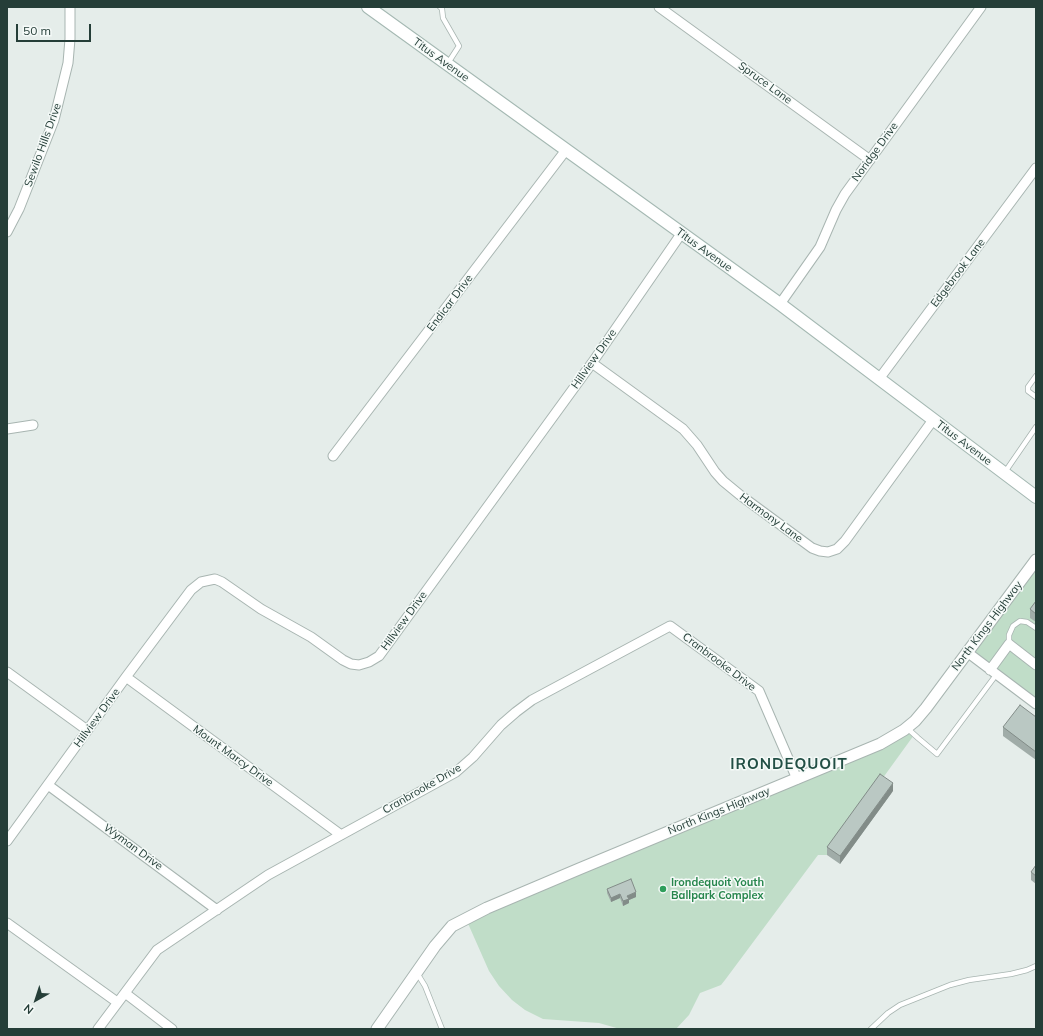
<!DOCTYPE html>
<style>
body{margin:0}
#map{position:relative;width:1043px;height:1036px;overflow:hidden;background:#e5edea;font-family:Mulish,sans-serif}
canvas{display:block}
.frame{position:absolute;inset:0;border:8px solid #253e38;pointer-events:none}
.north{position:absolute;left:16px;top:980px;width:40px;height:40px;-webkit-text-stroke:3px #f5faf8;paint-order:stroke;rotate:219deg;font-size:11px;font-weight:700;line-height:16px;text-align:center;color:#253e38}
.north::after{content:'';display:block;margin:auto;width:14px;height:18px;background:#253e38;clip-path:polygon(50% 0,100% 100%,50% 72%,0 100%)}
.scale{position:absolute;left:16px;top:24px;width:75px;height:18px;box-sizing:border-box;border:2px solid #253e38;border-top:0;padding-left:5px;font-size:12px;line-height:14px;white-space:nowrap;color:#253e38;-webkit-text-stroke:3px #f5faf8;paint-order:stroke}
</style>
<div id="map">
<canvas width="1043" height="1036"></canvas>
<div class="frame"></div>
<div class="north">N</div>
<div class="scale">50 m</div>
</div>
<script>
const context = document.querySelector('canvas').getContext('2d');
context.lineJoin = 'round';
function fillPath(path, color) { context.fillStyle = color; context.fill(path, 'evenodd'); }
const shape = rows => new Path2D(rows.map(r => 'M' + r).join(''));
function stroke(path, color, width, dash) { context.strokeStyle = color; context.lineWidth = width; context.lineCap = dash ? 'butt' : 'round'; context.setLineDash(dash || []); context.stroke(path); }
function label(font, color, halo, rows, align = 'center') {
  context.font = font + ' Mulish,sans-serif'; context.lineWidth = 3; context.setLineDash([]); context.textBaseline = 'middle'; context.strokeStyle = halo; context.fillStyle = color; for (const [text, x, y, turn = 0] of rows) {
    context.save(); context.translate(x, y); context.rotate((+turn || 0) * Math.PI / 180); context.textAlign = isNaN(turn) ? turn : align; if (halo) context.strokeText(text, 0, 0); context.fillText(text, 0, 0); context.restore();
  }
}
const green = shape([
 [1036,560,1036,706,966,654],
 [904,730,914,735,827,855,818,855,725,980,721,985,700,993,689,1015,676,1029,620,1029,599,1023,543,1019,525,1010,512,1000,499,986,489,971,466,919]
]);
const service = shape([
 [440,7,442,9,443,18,459,46,448,63],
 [1036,376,1028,387,1028,391,1036,397],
 [1005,472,1036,427],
 [1009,644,1009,635,1013,626,1020,621,1027,622,1036,628],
 [907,728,918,738,937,754,996,675],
 [417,973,425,986,442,1029],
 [871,1029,888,1013,900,1005,950,985,969,980,1011,974,1027,970,1036,966]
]);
const minor = shape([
 [659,7,870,160],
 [7,232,19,209,54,120,68,63,70,39,70,7],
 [780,304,820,247,836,210,845,194,981,7],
 [592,363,683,429,697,445,715,472,723,481,740,495,812,548,820,551,828,552,837,549,845,541,933,420],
 [879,379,1036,168],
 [7,429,33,425],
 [333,456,566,150],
 [967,652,1036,704],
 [990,670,1009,644,1036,665],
 [7,672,87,730],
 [126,677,341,835],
 [48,785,217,910],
 [7,841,126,677,191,590,201,582,215,579,222,582,261,609,311,637,343,660,351,664,359,665,369,662,379,656,592,363,681,234],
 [7,923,117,1002],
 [125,993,172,1029],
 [98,1029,157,950,268,875,456,772,473,757,501,725,516,712,532,700,670,626,759,691,797,779]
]);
const tertiary = shape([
 [377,1029,435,946,452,926,487,908,579,869,880,744,904,730,915,721,926,708,1036,560]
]);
const secondary = shape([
 [368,7,780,304,1036,497]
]);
const wall = shape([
 [1036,601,1036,622,1030,618,1030,609],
 [1036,717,1036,760,1003,736,1003,727],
 [893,791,840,864,827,855,827,847],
 [1036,865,1036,884,1031,880,1031,872],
 [607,889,636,897,629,900,629,903,623,906,620,898,611,902,607,893]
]);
const shadedWall = shape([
 [893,783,893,791,840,864,840,856],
 [636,892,636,897,629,900,629,903,623,906,623,901,627,896],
 [620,894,620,898,611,902,611,898]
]);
const building = shape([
 [1036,601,1036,614,1030,609,1036,601],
 [1020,705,1036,717,1036,752,1003,727,1020,705],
 [880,774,893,783,840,856,827,847,880,774],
 [1036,865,1036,876,1031,872,1036,865],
 [631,879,636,892,627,896,629,899,623,901,620,894,611,898,607,889,631,879]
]);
const markers = [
 [663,889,4,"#2e9e5b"]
];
const streetNames = [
 ["Titus Avenue",441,60,36],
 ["Spruce Lane",765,83,36],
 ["Sewilo Hills Drive",43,145,-70],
 ["Noridge Drive",875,152,-54],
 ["Titus Avenue",704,250,36],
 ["Edgebrook Lane",958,273,-53],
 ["Endicar Drive",450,303,-53],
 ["Hillview Drive",594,359,-55],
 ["Titus Avenue",964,443,37],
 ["Harmony Lane",771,518,36],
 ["Hillview Drive",404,621,-54],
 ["North Kings Highway",987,626,-53],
 ["Cranbrooke Drive",719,662,37],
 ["Hillview Drive",97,718,-54],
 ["Mount Marcy Drive",233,756,36],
 ["Cranbrooke Drive",422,789,-30],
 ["North Kings Highway",719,811,-22],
 ["Wyman Drive",133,847,36]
];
const leisureNames = [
 ["Irondequoit Youth",671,883],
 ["Ballpark Complex",671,896]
];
const districtNames = [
 ["IRONDEQUOIT",789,764]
];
fillPath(green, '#c0ddc8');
stroke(service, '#a8b5b1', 6);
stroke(minor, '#a8b5b1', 11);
stroke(tertiary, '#a8b5b1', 13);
stroke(secondary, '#a4b8b2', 14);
stroke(service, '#fff', 4.5);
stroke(minor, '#fff', 9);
stroke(tertiary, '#fff', 11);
stroke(secondary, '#fff', 12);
fillPath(wall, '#a0aca8');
fillPath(shadedWall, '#828c88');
fillPath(building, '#bac8c3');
stroke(building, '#828c88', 1);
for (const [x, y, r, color] of markers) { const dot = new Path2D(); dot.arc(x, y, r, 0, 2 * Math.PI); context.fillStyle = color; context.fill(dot); stroke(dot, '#f5faf8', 1.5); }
label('11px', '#253e38', '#f5faf8', streetNames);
label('bold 11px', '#27864d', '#f5faf8', leisureNames, 'left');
context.letterSpacing = '1px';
label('bold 15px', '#224f45', '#f5faf8', districtNames);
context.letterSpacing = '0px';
</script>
